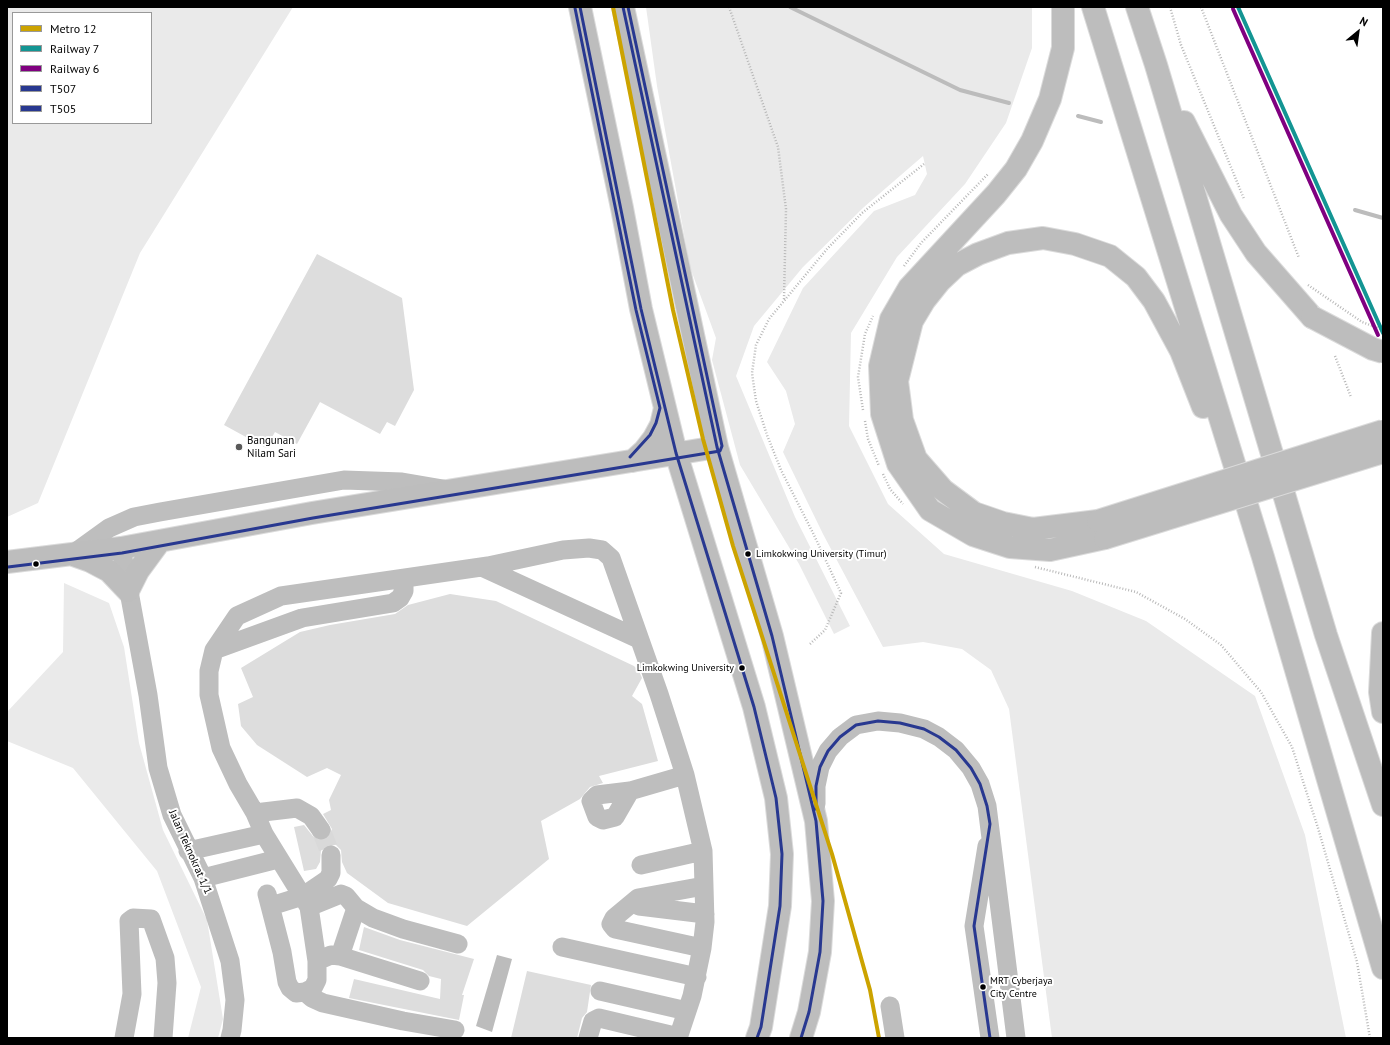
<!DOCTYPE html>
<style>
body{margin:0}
#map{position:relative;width:1390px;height:1045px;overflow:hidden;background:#fff;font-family:"PT Sans",sans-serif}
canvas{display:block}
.frame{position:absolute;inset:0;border:8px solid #000;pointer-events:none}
.legend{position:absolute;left:12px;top:12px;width:140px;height:112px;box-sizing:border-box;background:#fff;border:1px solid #999;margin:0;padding:5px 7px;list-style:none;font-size:12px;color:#000}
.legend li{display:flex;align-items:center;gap:8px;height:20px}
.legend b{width:20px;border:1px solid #999}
.north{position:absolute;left:1338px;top:12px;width:40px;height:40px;-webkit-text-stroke:3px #fff;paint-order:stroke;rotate:29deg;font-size:11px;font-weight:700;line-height:16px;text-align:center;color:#000}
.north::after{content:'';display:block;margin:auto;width:14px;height:18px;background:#000;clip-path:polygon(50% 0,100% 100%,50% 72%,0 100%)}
</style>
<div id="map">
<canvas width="1390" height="1045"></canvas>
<div class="frame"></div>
<ul class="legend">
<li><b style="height:5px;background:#cca300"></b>Metro 12</li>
<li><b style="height:5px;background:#139593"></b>Railway 7</li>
<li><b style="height:5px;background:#800080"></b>Railway 6</li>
<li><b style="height:5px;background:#283890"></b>T507</li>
<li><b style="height:5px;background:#283890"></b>T505</li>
</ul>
<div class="north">N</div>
</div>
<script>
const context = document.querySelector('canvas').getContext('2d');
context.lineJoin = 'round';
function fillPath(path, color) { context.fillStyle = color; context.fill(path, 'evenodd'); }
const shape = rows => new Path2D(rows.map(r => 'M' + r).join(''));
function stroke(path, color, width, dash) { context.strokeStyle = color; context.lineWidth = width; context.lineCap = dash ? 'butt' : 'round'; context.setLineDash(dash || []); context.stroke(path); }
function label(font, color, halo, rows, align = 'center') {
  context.font = font + ' "PT Sans",sans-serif'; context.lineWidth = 4; context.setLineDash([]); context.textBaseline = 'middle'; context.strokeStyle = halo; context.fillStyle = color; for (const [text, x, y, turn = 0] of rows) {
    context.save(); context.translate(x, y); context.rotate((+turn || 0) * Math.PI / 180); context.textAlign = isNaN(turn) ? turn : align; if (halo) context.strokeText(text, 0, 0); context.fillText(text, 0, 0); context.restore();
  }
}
const green = shape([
 [7,7,293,7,140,253,38,503,7,517],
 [13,13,151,13,151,123,13,123],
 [646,7,1032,7,1032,48,1006,123,965,184,897,257,851,333,849,426,888,504,944,554,1072,591,1146,621,1255,696,1305,835,1346,1038,1052,1038,1009,709,991,670,962,649,923,642,883,647,823,534,783,452,795,424,786,391,767,362,803,288,874,211,915,195,927,174,923,156,864,207,803,267,754,326,736,376,795,517,850,626,834,634,799,564,740,465,712,360,716,338,690,267,657,86],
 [64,583,109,603,124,647,139,743,163,830,207,920,223,1019,218,1038,188,1038,201,987,157,871,73,768,7,741,7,712,63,652]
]);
const water = shape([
 [497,955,512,959,492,1032,476,1026]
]);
const stream = shape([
 [790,7,960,90,1009,103],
 [1078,116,1101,122],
 [1355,210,1383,218]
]);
const building = shape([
 [317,254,402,298,414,390,395,426,387,422,380,434,320,402,297,444,275,432,266,448,224,425],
 [450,594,496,601,634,666,639,671,642,678,632,696,642,704,658,761,599,776,603,783,590,787,580,799,541,821,549,859,467,926,388,903,347,873,342,862,341,850,336,845,331,844,325,846,321,850,320,862,316,869,304,871,294,827,304,825,316,840,322,841,327,839,333,844,330,836,332,829,323,814,331,810,329,800,341,775,327,768,307,777,257,745,241,726,238,704,253,697,241,668,300,632,330,625,395,614,408,605],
 [364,927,400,940,474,959,462,995,464,995,459,1020,349,998,354,979,440,999,441,979,429,976,423,970,359,950],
 [527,971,591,985,587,1012,582,1018,577,1038,511,1038]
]);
const minorTunnel = shape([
 [321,830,331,855]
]);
const path = shape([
 [729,7,778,147,786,209,784,300],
 [1170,7,1181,45,1244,199],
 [1201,7,1299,258],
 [904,266,921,243,988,174],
 [1308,285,1362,322,1383,330],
 [1335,356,1351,397],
 [863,410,858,377,865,334,873,316],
 [865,421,868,439,879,466],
 [883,474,890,489,903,504],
 [1035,567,1136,592,1185,619,1221,645,1261,692,1292,747,1318,828,1357,962,1370,1038],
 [810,644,825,630,841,593,814,535,781,470,767,435,756,401,752,373,756,345,769,319,827,249,862,213,924,164]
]);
const minor = shape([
 [121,548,148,695,158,768,172,815,203,878,230,961,235,1000,232,1030,230,1038],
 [73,554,109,528,134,517,160,512,344,480,402,482,443,489],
 [482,567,639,639],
 [214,650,302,618,393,603,400,598,404,591,404,578],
 [630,791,615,817,603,820,597,817,591,801,597,795,630,791,685,775],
 [816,804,816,786,820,767,828,751,840,737,856,725,878,721,900,723,924,729,939,737,956,750,971,768,980,784,987,806,1016,1038],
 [255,813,297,808,311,816,321,830],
 [987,846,974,926,990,1038],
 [188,851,264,834],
 [641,865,703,851],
 [203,878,278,859],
 [267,894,282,952,287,982,290,988,296,993,305,992,313,988,317,980,317,961,309,907,264,834,255,813,238,784,221,748,209,695,209,671,214,650,237,616,281,596,488,566,563,550,589,548,602,550,611,558,659,694,685,775,703,851,705,922,702,948,692,996,678,1038],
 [635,902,639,906,705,914],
 [271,906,303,896,328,879,331,873,331,855],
 [309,907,341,894,346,896,356,908,373,918,403,929,458,944],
 [562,947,697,977],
 [702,948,615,929,611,924,614,918,638,898,704,886],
 [340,956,356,908],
 [317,961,331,955,340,956,420,981],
 [600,991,687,1011],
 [305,992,312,998,323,1003,403,1021,455,1030],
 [890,1006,895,1038],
 [124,1038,132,994,129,921,133,918,151,919,165,958,167,983,163,1038],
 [588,1038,593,1021,599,1018,679,1037]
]);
const major = shape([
 [580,7,622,208,641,309,676,453,754,707,776,798,782,854,780,906,761,1027,757,1038],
 [623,7,717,447,772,636,816,821,823,901,820,952,809,1012,801,1038],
 [633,461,644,451,654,438,661,425,665,408],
 [73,555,90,561,109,571,128,591,138,571,160,541],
 [7,562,121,548,312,513,717,447]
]);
const highway = shape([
 [1063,7,1063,48,1050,99,1032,141,1016,169,996,194,909,288,891,319,880,366,882,414,898,464,930,510,973,535,1010,547,1050,550,1105,538],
 [1093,7,1263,557,1383,968],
 [1137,7,1156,65,1326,635,1383,805],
 [1184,122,1231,215,1256,253,1312,317],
 [1098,521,1033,529,1003,523,974,513,943,490,916,459,902,420,897,381,912,321,924,301,940,281,957,265,978,254,1008,243,1043,238,1075,244,1110,256,1136,277,1154,301,1181,351,1203,407],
 [1383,633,1380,692,1383,712]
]);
const majorBridge = shape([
 [1098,521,1383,431],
 [1105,538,1383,452]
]);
const highwayBridge = shape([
 [1312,317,1373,349,1383,352]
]);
const bus1 = shape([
 [580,7,641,309,676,453,754,707,776,798,782,854,780,906,761,1027,757,1038],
 [623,7,717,447,772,636,816,821,823,901,820,952,809,1012,801,1038],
 [816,809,816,786,820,767,828,751,840,737,856,725,878,721,900,723,924,729,939,737,956,750,971,768,980,784,987,806,990,824,974,926,990,1038]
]);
const bus2 = shape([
 [575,8,636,310,660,408,656,423,650,435,630,457],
 [8,567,122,553,313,518,720,451,722,446,628,7]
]);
const rail1 = shape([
 [1238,7,1383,333]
]);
const rail2 = shape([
 [1233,9,1378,335]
]);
const metro1 = shape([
 [613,7,673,310,703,439,733,546,832,854,870,990,879,1038]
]);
const markers = [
 [239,447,4,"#595959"],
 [748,554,3.5,"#000"],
 [36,564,3.5,"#000"],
 [742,668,3.5,"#000"],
 [983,987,3.5,"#000"]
];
const busNames = [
 ["Limkokwing University (Timur)",756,554],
 ["Limkokwing University",734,668,"right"],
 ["MRT Cyberjaya",990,981],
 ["City Centre",990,994]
];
const poiNames = [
 ["Bangunan",247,441],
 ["Nilam Sari",247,454]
];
const streetNames = [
 ["Jalan Teknokrat 1/1",190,852,66]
];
fillPath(green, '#eaeaea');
fillPath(water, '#bcbcbc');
stroke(stream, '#bcbcbc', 4);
fillPath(building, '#ddd');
stroke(minorTunnel, '#d9d9d9', 19, [19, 10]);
stroke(major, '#dbdbdb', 24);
stroke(highway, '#dbdbdb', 24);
stroke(path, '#b8b8b8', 2.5, [1, 2]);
stroke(minor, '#bebebe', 19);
stroke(major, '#bdbdbd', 22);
stroke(highway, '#bdbdbd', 22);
stroke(majorBridge, '#dbdbdb', 24, []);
stroke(highwayBridge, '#dbdbdb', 24, []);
stroke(majorBridge, '#bdbdbd', 22);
stroke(highwayBridge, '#bdbdbd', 22);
stroke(bus1, '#283890', 3);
stroke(bus2, '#283890', 3);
stroke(rail1, '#139593', 4);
stroke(rail2, '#800080', 4);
stroke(metro1, '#cca300', 4);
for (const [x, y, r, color] of markers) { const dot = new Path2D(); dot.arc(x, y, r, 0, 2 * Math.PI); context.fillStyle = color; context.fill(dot); stroke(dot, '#fff', 1.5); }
label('10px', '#000', '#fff', busNames, 'left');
label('11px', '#000', '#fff', poiNames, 'left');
label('11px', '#000', '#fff', streetNames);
</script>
